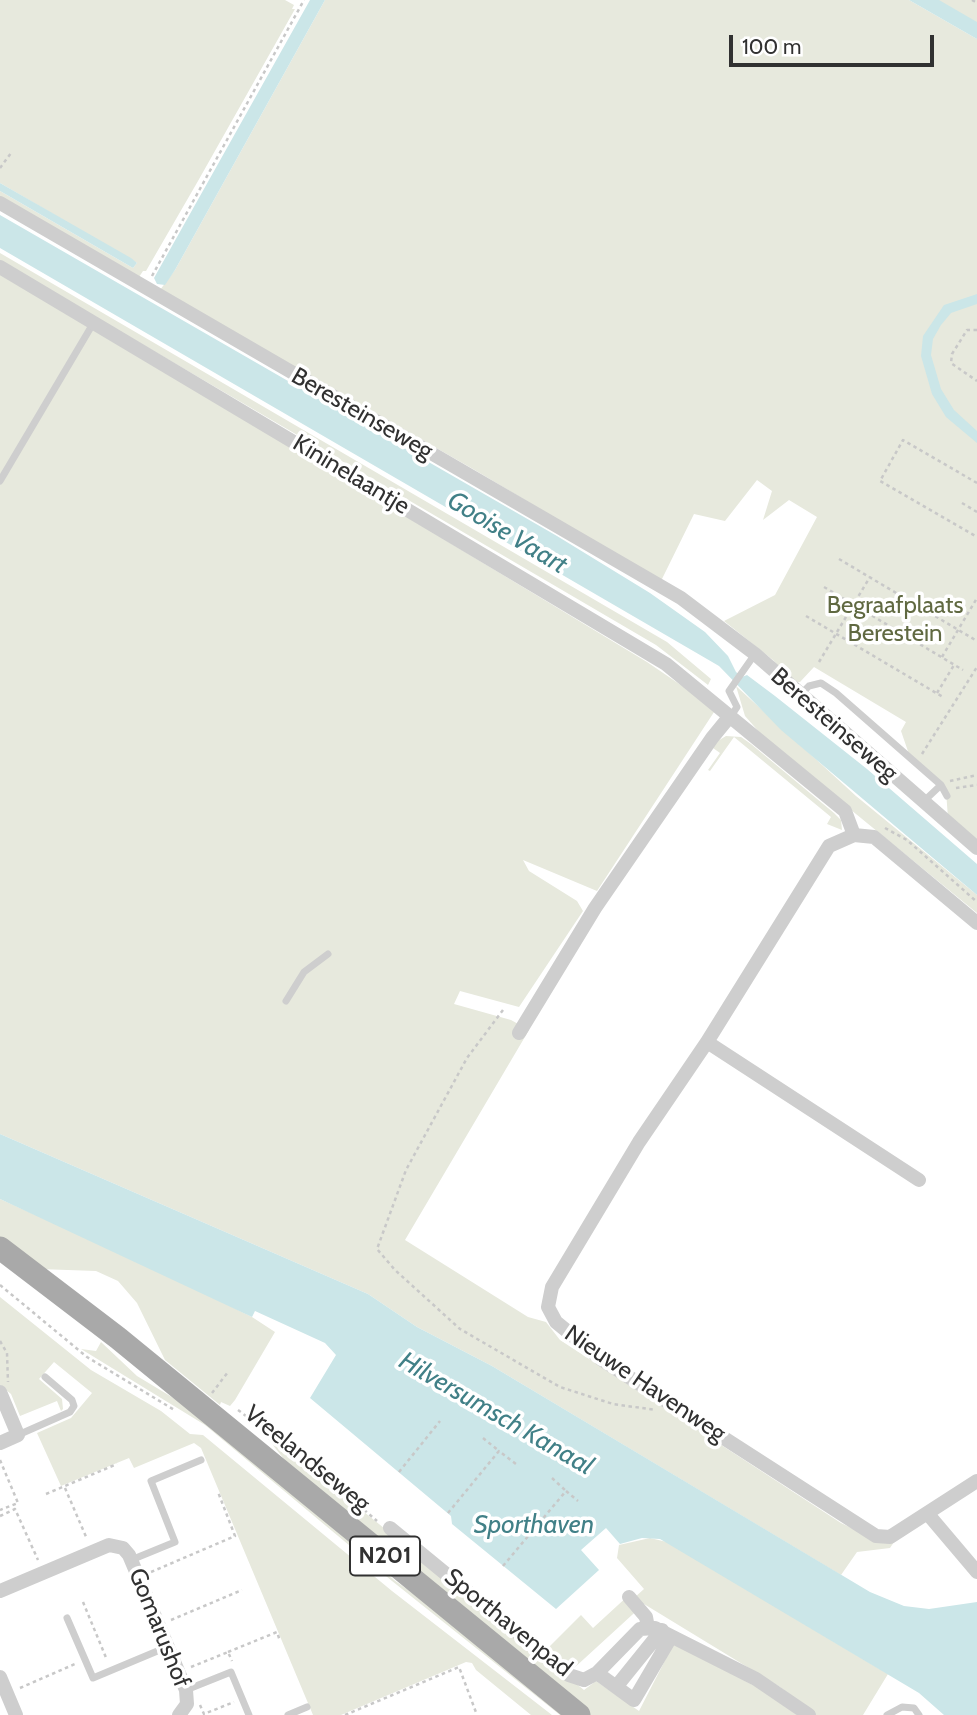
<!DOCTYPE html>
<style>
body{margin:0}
#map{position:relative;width:977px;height:1715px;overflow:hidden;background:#fff;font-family:Cabin,sans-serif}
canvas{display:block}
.scale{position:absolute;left:729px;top:35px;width:205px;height:32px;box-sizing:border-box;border:4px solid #313131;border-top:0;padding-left:9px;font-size:21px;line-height:24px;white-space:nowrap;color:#313131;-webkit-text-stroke:5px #fff;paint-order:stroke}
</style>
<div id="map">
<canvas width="977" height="1715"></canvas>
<div class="scale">100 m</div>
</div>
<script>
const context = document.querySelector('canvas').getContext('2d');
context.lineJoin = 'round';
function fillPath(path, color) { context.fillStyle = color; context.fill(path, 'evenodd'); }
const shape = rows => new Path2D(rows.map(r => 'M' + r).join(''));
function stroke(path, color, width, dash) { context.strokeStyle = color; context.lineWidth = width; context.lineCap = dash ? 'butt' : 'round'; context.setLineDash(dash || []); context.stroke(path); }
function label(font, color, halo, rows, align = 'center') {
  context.font = font + ' Cabin,sans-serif'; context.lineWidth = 7; context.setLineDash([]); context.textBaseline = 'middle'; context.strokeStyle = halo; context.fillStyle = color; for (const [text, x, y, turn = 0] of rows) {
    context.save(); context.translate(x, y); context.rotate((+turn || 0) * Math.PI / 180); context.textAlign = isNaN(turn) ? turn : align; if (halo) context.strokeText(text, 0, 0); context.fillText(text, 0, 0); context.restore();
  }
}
const green = shape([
 [0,0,285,0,294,5,292,9,295,9,198,181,146,271,143,271,139,277,0,199,0,191,133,268,137,263,0,183],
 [325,0,909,0,977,39,977,842,948,818,946,791,911,760,901,731,906,722,814,667,800,682,792,683,773,660,724,621,775,595,817,517,789,500,763,520,772,491,757,480,725,521,694,514,661,581,473,469,160,290,175,270],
 [922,0,977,0,977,31],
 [0,253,667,642,711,679,708,685,656,645,0,261],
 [0,271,647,662,716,709,597,891,523,860,529,871,577,901,583,911,519,1007,460,991,454,1004,511,1020,529,1030,405,1240,528,1317,546,1322,560,1340,841,1523,878,1541,894,1542,890,1548,857,1552,841,1575,492,1366,417,1327,368,1294,0,1134],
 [736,686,856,796,977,895,977,913,768,742,745,716],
 [726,736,741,737,751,744,834,813,841,820,842,830,827,824,831,817,734,737,710,771,708,770,720,753,713,748,716,742],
 [0,1199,166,1274,252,1317,275,1332,235,1400,230,1406,221,1402,220,1405,165,1360,137,1303,118,1281,96,1271,39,1269,0,1239],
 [0,1297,91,1370,161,1411,190,1434,203,1435,392,1591,552,1715,531,1715,476,1670,472,1663,466,1662,341,1715,313,1715,201,1448,194,1443,134,1468,129,1458,61,1486,37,1433,71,1418,92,1393,54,1362,39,1379,62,1399,63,1409,61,1411,57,1401,20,1416,11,1394,0,1385],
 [101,1342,137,1376,195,1411,360,1546,394,1580,452,1621,567,1715,560,1715,392,1581,205,1425,81,1349,96,1351],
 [269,1435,584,1690,596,1681,639,1711,674,1643,770,1694,797,1715,588,1715,309,1484,284,1459,268,1439],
 [650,1538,667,1542,888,1674,863,1715,816,1715,780,1687,644,1604,573,1669,548,1648,581,1615,593,1628,630,1594,634,1598,644,1589,617,1558,619,1545]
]);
const water = shape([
 [310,0,325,0,175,270,165,285,157,284,154,278],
 [909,0,939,0,977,22,977,39],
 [0,183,131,258,137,263,133,268,0,191],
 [0,215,557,536,650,593,705,632,728,656,736,672,742,677,747,675,775,696,867,769,977,864,977,895,781,730,719,666,0,248],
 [977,294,977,304,951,313,941,325,933,339,931,355,941,389,954,410,977,431,977,443,946,417,932,394,921,356,923,336,944,305],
 [0,1134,368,1294,417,1327,492,1366,870,1592,904,1606,929,1609,977,1602,977,1715,944,1715,919,1693,660,1539,642,1538,620,1544,606,1528,581,1550,599,1570,556,1609,452,1524,451,1516,310,1398,336,1355,325,1343,255,1311,252,1317,0,1199]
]);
const path = shape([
 [972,0,977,3],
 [0,168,11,153],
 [152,276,304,0],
 [977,330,967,330,952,354,951,363,977,381],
 [977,483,903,440,880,481,977,537],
 [962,503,977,512],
 [839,559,977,641],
 [824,587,963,670],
 [806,616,943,697],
 [942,657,977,598],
 [819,662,870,577],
 [937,693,954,665],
 [922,754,977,667],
 [950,781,977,775],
 [956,788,977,785],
 [885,828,907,840,977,902],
 [503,1010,467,1058,406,1170,377,1249,395,1270,460,1329,560,1387,613,1404,656,1410],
 [0,1285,87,1357,176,1411],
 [0,1341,7,1353,8,1382],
 [212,1393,228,1372],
 [238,1410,323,1474,377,1521],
 [483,1438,499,1451],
 [0,1460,18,1503,0,1510],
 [399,1472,440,1421],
 [552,1478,566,1491],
 [65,1488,87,1539],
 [46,1494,117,1464],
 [448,1513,499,1451,516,1464],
 [0,1516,15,1509,38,1560],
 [503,1566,566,1491,578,1501],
 [151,1572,235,1536,218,1492],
 [83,1602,107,1660],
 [171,1620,242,1590],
 [228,1652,277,1632,280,1641],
 [191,1667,228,1652,232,1661],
 [20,1688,75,1664],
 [200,1705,204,1714,234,1702],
 [345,1715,459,1667,477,1715]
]);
const service = shape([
 [0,481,94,322],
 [800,695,809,686,821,683,836,693,941,785,947,796],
 [731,716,737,707,729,691,755,654],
 [924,801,941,785],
 [286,1001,304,972,328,954],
 [18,1435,70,1412,74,1406,72,1400,45,1377],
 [131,1560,175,1542,151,1481,201,1460],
 [67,1618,93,1678,167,1647],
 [186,1690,231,1672,249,1715],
 [288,1715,307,1707],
 [887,1715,902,1707,914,1708,919,1715]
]);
const minor = shape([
 [0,203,681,598,755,654,977,848],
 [0,267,666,664,845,811,854,835],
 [977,923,874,837,854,835,829,846,707,1042,639,1142,552,1287,548,1307,556,1322,601,1359,876,1536,890,1537,977,1481],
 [519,1033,595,908,712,738,730,716],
 [707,1042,919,1180],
 [0,1392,18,1435,0,1443],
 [927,1513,977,1572],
 [390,1528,569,1675,584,1680,597,1673],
 [0,1591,109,1545,123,1548,129,1555,186,1690,187,1704,179,1715],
 [629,1597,646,1617,648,1628],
 [671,1637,634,1700,597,1673,640,1629,655,1628,756,1679,809,1715],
 [0,1677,16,1715],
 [616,1687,662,1630]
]);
const primary = shape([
 [0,1248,118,1338,579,1715]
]);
const shields = [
 [385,1556,70]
];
const shieldNames = [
 ["N201",385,1556]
];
const streetNames = [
 ["Beresteinseweg",362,414,30],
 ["Kininelaantje",351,475,31],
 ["Beresteinseweg",834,725,41],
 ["Nieuwe Havenweg",645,1384,34],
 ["Vreelandseweg",307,1459,39],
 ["Sporthavenpad",508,1623,39],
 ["Gomarushof",159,1628,68]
];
const parkNames = [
 ["Begraafplaats",895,606],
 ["Berestein",895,634]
];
const waterNames = [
 ["Gooise Vaart",507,533,31],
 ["Hilversumsch Kanaal",496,1414,30],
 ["Sporthaven",534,1525]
];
fillPath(green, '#e7e9dd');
fillPath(water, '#cbe6e8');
stroke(path, '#c8c8c8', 2.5, [3.5, 3.5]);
stroke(service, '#cecece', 7);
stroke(minor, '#cecece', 14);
stroke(primary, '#a9a9a9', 23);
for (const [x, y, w] of shields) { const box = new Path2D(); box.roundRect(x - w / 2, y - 19.5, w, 39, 5); context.fillStyle = '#fff'; context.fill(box); stroke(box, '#313131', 2); }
label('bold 23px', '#313131', null, shieldNames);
label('24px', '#313131', '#fff', streetNames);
label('24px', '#606941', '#fff', parkNames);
label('italic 26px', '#418087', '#fff', waterNames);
</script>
